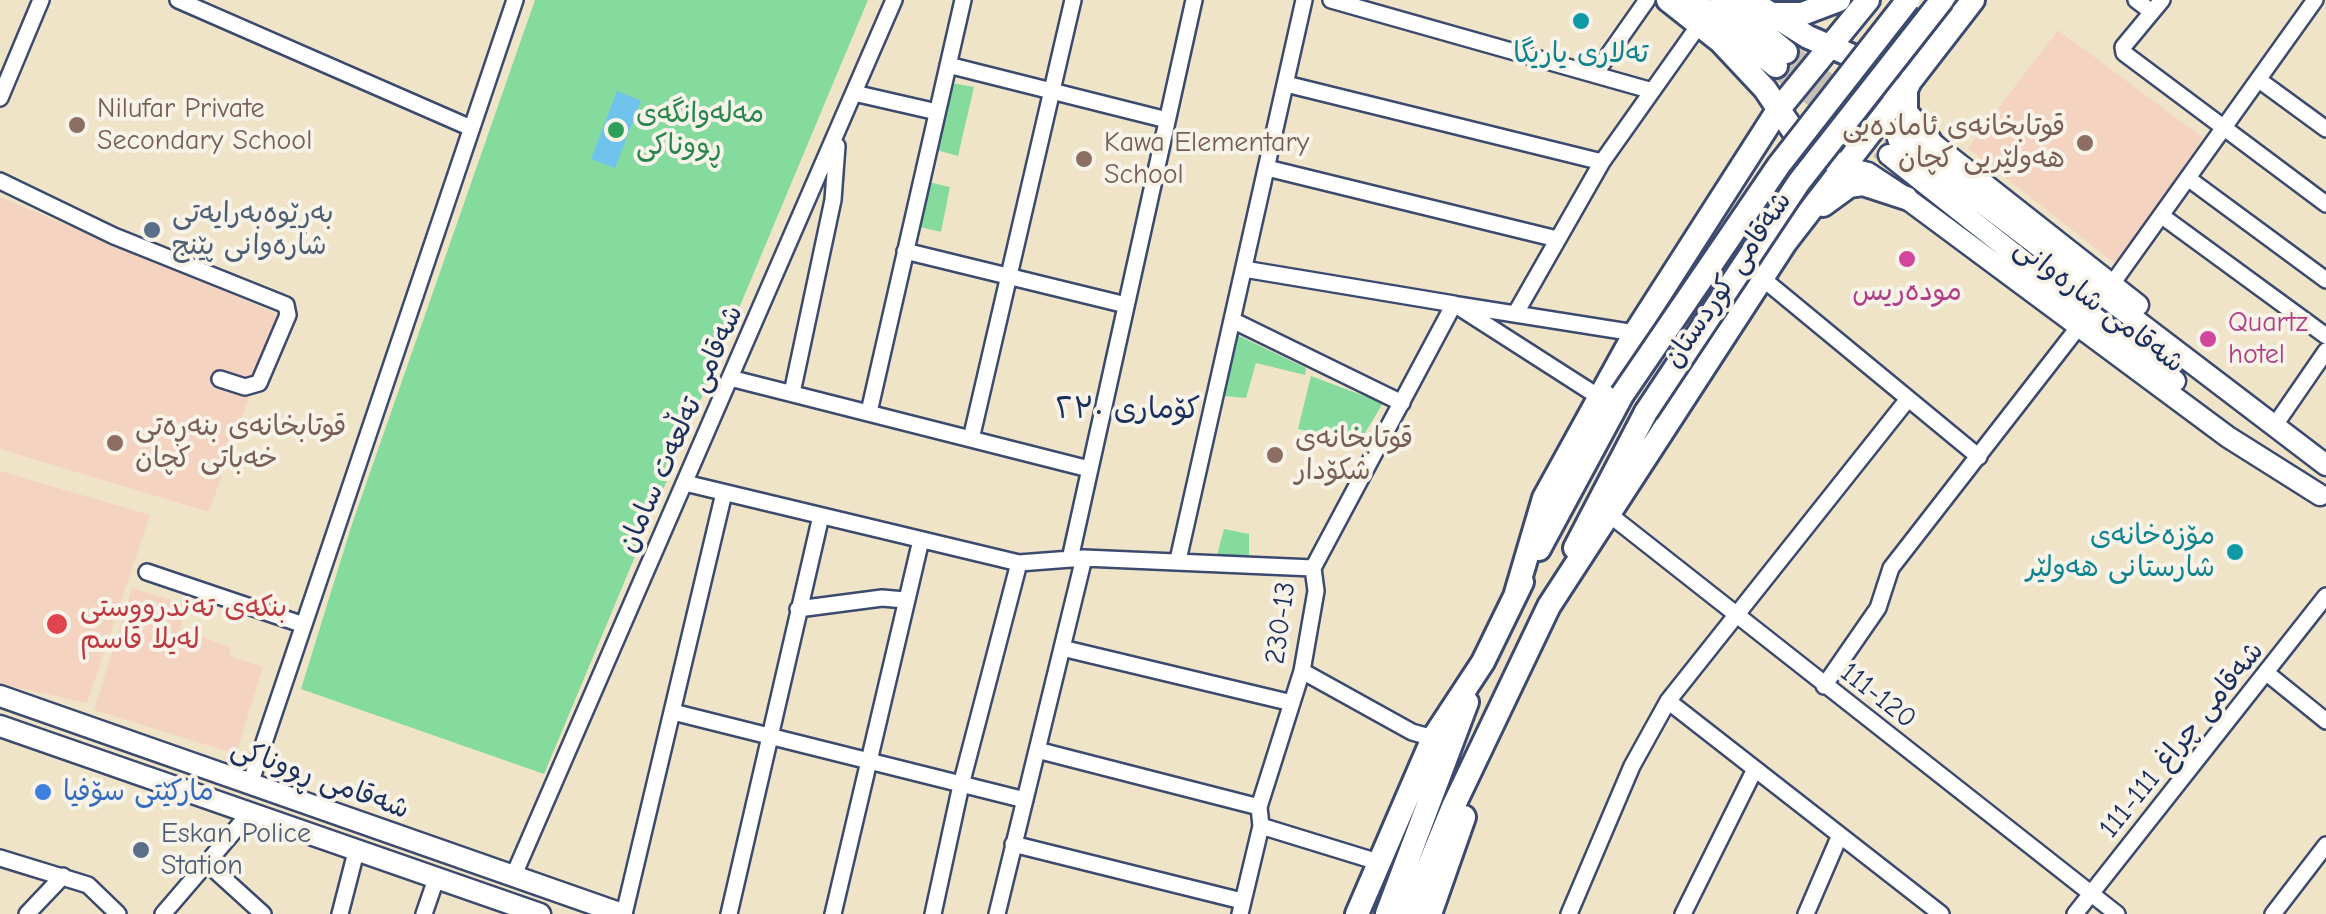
<!DOCTYPE html>
<meta charset="utf-8">
<style>
body{margin:0}
canvas{display:block;background:#efe4c8}
</style>
<canvas width="2326" height="914"></canvas>
<script>
const context = document.querySelector('canvas').getContext('2d');
context.lineJoin = 'round';
function fillPath(path, color) { context.fillStyle = color; context.fill(path, 'evenodd'); }
const shape = rows => new Path2D(rows.map(r => 'M' + r).join(''));
function stroke(path, color, width, dash) { context.strokeStyle = color; context.lineWidth = width; context.lineCap = dash ? 'butt' : 'round'; context.setLineDash(dash || []); context.stroke(path); }
function label(font, color, halo, rows, align = 'center') {
  context.font = font + ' "Comic Neue","Playpen Sans Arabic",sans-serif'; context.lineWidth = 8; context.setLineDash([]); context.textBaseline = 'middle'; context.strokeStyle = halo; context.fillStyle = color; for (const [text, x, y, turn = 0] of rows) {
    context.save(); context.translate(x, y); context.rotate((+turn || 0) * Math.PI / 180); context.textAlign = isNaN(turn) ? turn : align; if (halo) context.strokeText(text, 0, 0); context.fillText(text, 0, 0); context.restore();
  }
}
const built = shape([
 [2058,30,2203,138,2117,265,1968,148],
 [0,197,278,314,209,512,0,449],
 [0,471,150,515,87,703,0,684],
 [132,588,187,605,180,628,231,648,229,656,263,667,236,754,94,710]
]);
const green = shape([
 [535,0,868,0,544,774,301,689,352,524],
 [946,82,974,87,958,156,933,149],
 [924,181,950,187,941,232,916,226],
 [1235,334,1306,368,1305,375,1256,363,1246,398,1224,396],
 [1311,376,1383,403,1359,443,1298,429],
 [1224,529,1249,534,1249,563,1216,559]
]);
const water = shape([
 [617,91,641,101,615,168,591,159]
]);
const highwayTunnel = shape([
 [1786,52,1898,139],
 [1776,66,1889,155]
]);
const minor = shape([
 [178,0,471,128],
 [1331,0,1649,90],
 [2136,0,2152,12],
 [2162,0,2123,47,2124,53,2326,204],
 [948,65,1167,120],
 [1595,74,1647,0],
 [2259,80,2326,129],
 [1286,84,1602,162],
 [854,93,937,112],
 [0,98,41,0],
 [1267,168,1557,239],
 [2189,179,2326,280],
 [0,181,114,236,286,305,288,315,259,383,245,387,220,379],
 [2162,216,2326,336],
 [905,251,1126,305],
 [1244,269,1454,304,1599,397],
 [1762,278,1979,457],
 [2112,284,2315,0],
 [1458,305,1635,333],
 [1517,311,1602,162,1699,25],
 [1232,320,1402,403],
 [730,378,1089,469],
 [792,393,833,200,837,146],
 [869,412,963,0],
 [2275,425,2326,351],
 [971,439,1073,0],
 [685,483,1019,563,1084,558,1313,568],
 [1610,515,2117,914],
 [1070,559,1194,0],
 [1178,560,1304,0],
 [147,572,301,624],
 [798,609,882,598,905,600],
 [1062,648,1292,703],
 [1302,671,1412,732,1433,738],
 [2268,674,2326,721],
 [1824,686,1878,608,1891,568,2080,325],
 [1668,701,1941,914],
 [673,712,1025,800],
 [1037,750,1259,807],
 [250,784,515,0],
 [1261,826,1378,862],
 [1013,844,1242,901],
 [0,858,88,885,118,914],
 [208,864,263,914],
 [513,877,894,0],
 [27,914,63,876],
 [163,914,248,815],
 [340,914,356,852],
 [424,914,436,879],
 [624,914,724,493],
 [729,914,821,516],
 [833,914,921,540],
 [933,914,961,785,1019,563],
 [997,914,1084,558],
 [1240,914,1261,826,1259,807,1302,671,1316,591,1313,568,1454,304],
 [1569,914,1632,766,1668,701,1908,399],
 [1683,914,1755,769],
 [1806,914,1840,835],
 [2075,914,2326,596],
 [2273,914,2326,845]
]);
const major = shape([
 [1917,131,2138,305],
 [1898,139,2326,465],
 [1889,155,2175,381],
 [1843,167,1868,173,1906,198,2228,437,2320,495],
 [0,696,622,914],
 [0,726,540,914]
]);
const highway = shape([
 [1668,0,1720,41,1765,89,1794,132,1836,163],
 [1722,0,1786,52],
 [1749,0,1808,37,1869,63,1892,90],
 [1695,2,1776,66],
 [1770,14,1802,14,1839,0],
 [1911,79,1906,90,1906,112,1930,141],
 [1823,205,1849,186,1863,184,1906,198],
 [1575,548,1646,412],
 [1539,549,1622,395],
 [1516,593,1544,498,1635,333,1778,110,1868,0],
 [1357,914,1433,738,1483,662,1522,582],
 [1387,914,1467,702],
 [1409,914,1453,807,1549,606,1785,243,1973,0],
 [1430,914,1464,817]
]);
const highwayBridge = shape([
 [1622,395,1779,165,1908,0],
 [1646,412,1799,182,1942,0]
]);
const markers = [
 [1581,21,10,"#0f9aa8"],
 [77,125,10,"#8d6e63"],
 [616,130,10,"#2e9e5b"],
 [2085,143,10,"#8d6e63"],
 [1084,159,10,"#8d6e63"],
 [152,230,10,"#5c6f8a"],
 [1907,259,10,"#d1479c"],
 [2208,339,10,"#d1479c"],
 [115,443,10,"#8d6e63"],
 [1275,455,10,"#8d6e63"],
 [2235,552,10,"#0f9aa8"],
 [57,624,12,"#e0444e"],
 [43,792,10,"#3f7fe0"],
 [141,850,10,"#5c6f8a"]
];
const cultureNames = [
 ["تەلاری یاریگا",1581,54],
 ["مۆزەخانەی",2215,536,"right"],
 ["شارستانی هەولێر",2215,568,"right"]
];
const educationNames = [
 ["Nilufar Private",97,109],
 ["Secondary School",97,141],
 ["قوتابخانەی ئامادەیی",2065,127,"right"],
 ["هەولێریی کچان",2065,159,"right"],
 ["Kawa Elementary",1104,143],
 ["School",1104,175],
 ["قوتابخانەی بنەڕەتی",135,427],
 ["خەباتی کچان",135,459],
 ["قوتابخانەی",1295,439],
 ["شكۆدار",1295,471]
];
const leisureNames = [
 ["مەلەوانگەی",636,114],
 ["ڕووناکی",636,146]
];
const serviceNames = [
 ["بەڕێوەبەرایەتی",172,214],
 ["شارەوانی پێنج",172,246],
 ["Eskan Police",161,834],
 ["Station",161,866]
];
const streetNames = [
 ["شەقامی کوردستان",1728,280,-56],
 ["شەقامی شارەوانی",2099,306,37],
 ["شەقامی تەڵعەت سامان",681,429,-66],
 ["230-13",1281,623,-82],
 ["111-120",1878,696,38],
 ["شەقامی چراغ 111-111",2182,740,-51],
 ["شەقامی ڕووناکی",320,779,20]
];
const hotelNames = [
 ["مودەریس",1907,292],
 ["Quartz",2228,323,"left"],
 ["hotel",2228,355,"left"]
];
const healthNames = [
 ["بنکەی تەندرووستی",80,608],
 ["لەیلا قاسم",80,640]
];
const shopNames = [
 ["مارکێتی سۆفیا",63,792]
];
const neighbourhoodNames = [
 ["کۆماری ٢٣٠",1128,410]
];
fillPath(built, '#f4d3c0');
fillPath(green, '#85db9e');
fillPath(water, '#70c3ec');
stroke(highwayTunnel, '#c5c0b3', 22, [22, 11]);
stroke(minor, '#3b4a6e', 20);
stroke(major, '#3b4a6e', 25);
stroke(highway, '#3b4a6e', 28);
stroke(minor, '#fff', 15);
stroke(major, '#fff', 20);
stroke(highway, '#fff', 22);
stroke(highwayBridge, '#3b4a6e', 28, []);
stroke(highwayBridge, '#fff', 22);
for (const [x, y, r, color] of markers) { const dot = new Path2D(); dot.arc(x, y, r, 0, 2 * Math.PI); context.fillStyle = color; context.fill(dot); stroke(dot, '#f7f3e8', 4); }
label('28px', '#0d838f', '#f7f3e8', cultureNames);
label('28px', '#785e54', '#f7f3e8', educationNames, 'left');
label('28px', '#27864d', '#f7f3e8', leisureNames, 'left');
label('28px', '#4e5e75', '#f7f3e8', serviceNames, 'left');
label('28px', '#1b2f5e', '#f7f3e8', streetNames);
label('28px', '#b23c85', '#f7f3e8', hotelNames);
label('28px', '#be3a42', '#f7f3e8', healthNames, 'left');
label('28px', '#366cbe', '#f7f3e8', shopNames, 'left');
label('30px', '#1b2f5e', '#f7f3e8', neighbourhoodNames);
</script>
